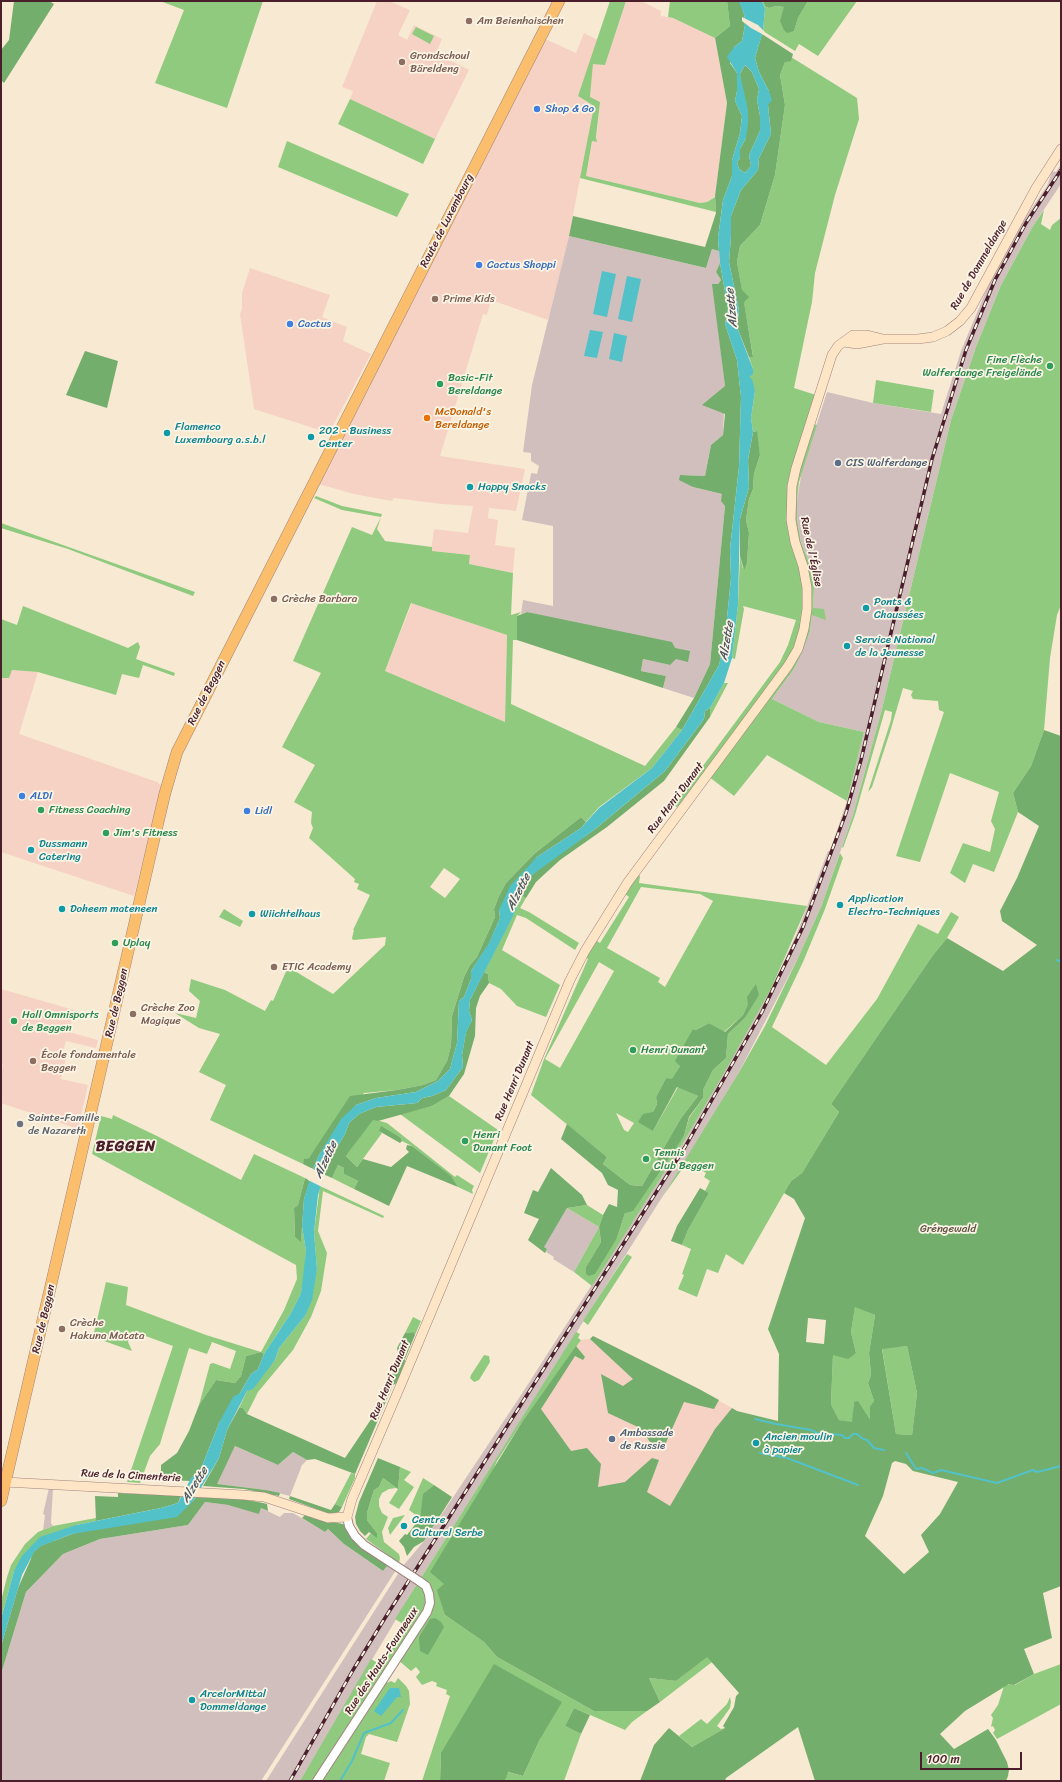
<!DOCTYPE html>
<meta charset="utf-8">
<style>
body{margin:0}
#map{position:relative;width:1062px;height:1782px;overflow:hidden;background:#f8e9d2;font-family:Sriracha,sans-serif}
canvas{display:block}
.frame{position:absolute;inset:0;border:2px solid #4a1f2b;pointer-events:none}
.scale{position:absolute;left:920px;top:1752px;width:102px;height:18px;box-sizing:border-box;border:2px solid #4a1f2b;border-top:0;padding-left:5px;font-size:12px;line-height:14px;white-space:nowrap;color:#4a1f2b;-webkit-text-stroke:3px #fcf5e5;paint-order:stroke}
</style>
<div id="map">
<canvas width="1062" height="1782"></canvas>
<div class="frame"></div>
<div class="scale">100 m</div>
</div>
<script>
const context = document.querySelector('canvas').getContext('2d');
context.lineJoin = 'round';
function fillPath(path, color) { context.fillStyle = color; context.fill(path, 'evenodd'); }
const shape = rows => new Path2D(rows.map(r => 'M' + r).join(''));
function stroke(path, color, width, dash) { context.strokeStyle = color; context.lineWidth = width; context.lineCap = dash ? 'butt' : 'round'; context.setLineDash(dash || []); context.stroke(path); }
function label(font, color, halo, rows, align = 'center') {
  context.font = font + ' Sriracha,sans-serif'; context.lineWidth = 3.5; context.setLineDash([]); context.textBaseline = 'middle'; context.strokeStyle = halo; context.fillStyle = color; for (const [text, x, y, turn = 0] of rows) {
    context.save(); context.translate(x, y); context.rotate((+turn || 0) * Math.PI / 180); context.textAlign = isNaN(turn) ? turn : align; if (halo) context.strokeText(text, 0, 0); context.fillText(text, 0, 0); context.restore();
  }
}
const built = shape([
 [377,1,389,1,410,10,398,35,407,40,414,25,442,39,436,53,469,70,435,139,350,99,353,91,342,87],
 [626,1,641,1,661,11,661,16,673,18,715,38,727,103,715,196,707,202,700,203,586,176,592,141,596,142,600,102,590,98,593,63,605,65],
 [584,33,598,40,578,96,594,106,569,236,548,320,491,300,487,315,483,314,440,456,525,469,516,511,489,508,488,518,498,520,495,545,515,548,513,573,469,564,470,555,431,551,434,529,468,533,473,506,442,504,394,498,392,501,354,494,315,483,541,37,576,53],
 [250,268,330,295,322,317,347,327,343,341,371,354,329,433,254,409,240,314,242,309,242,293],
 [412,603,507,635,505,722,385,671],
 [12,670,38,672,19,734,157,782,162,786,134,896,1,852,1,678,5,677],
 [1,989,74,1010,69,1032,98,1040,96,1048,66,1041,61,1057,66,1058,61,1079,88,1085,78,1129,1,1103,1,1072,3,1065,1,1064],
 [593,1336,699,1389,737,1411,650,1557,522,1422,581,1340,590,1339]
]);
const industrial = shape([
 [1061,164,1061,184,1033,226,1001,285,976,347,951,420,882,709,853,815,821,907,798,958,738,1074,706,1128,417,1584,300,1781,266,1781,403,1566,424,1541,521,1395,686,1138,771,989,797,933,828,851,830,851,847,801,864,732,819,722,772,699,794,669,810,631,813,608,814,588,810,565,801,542,797,519,797,501,802,470,827,392,873,403,941,414,961,351,991,279,1023,221,1047,186,1052,171,1056,172],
 [569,236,706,268,712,249,719,251,720,263,716,272,721,280,718,284,713,284,725,386,723,435,711,445,705,476,680,475,693,487,722,494,725,506,710,664,694,698,663,688,666,676,641,671,643,659,670,665,675,648,527,612,521,614,523,600,553,606,553,526,522,520,531,474,532,473,537,474,539,466,531,461,531,453,523,452,532,385],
 [567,1208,599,1227,574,1272,553,1259,554,1257,546,1252,547,1249,543,1247],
 [235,1446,278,1465,293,1452,307,1460,302,1465,290,1496,266,1490,216,1484],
 [49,1488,53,1488,51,1523,53,1526,43,1530,45,1515,43,1514],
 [205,1502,228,1505,259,1513,261,1508,280,1517,284,1513,293,1513,325,1532,328,1529,344,1544,383,1571,388,1565,396,1570,261,1781,1,1781,1,1674,26,1592,63,1554,100,1539,188,1525]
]);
const green = shape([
 [160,1,263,1,227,108,155,83,184,10],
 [610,1,626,1,605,65,593,64,590,97,600,102,596,137,597,142,592,141,586,176,700,203,707,202,715,197,716,212,580,178,594,106,578,96],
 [670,1,727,1,730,26,715,38,673,18,668,17],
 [762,1,763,1,765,6,769,8,776,6,784,7,794,31,798,18,808,1,857,1,818,56,799,44,795,51,763,31,765,9],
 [416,27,434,36,430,44,412,34],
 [791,57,857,98,859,119,835,195,815,273,812,302,794,388,819,396,811,423,817,425,799,482,797,501,797,519,801,542,810,565,814,588,813,608,824,609,826,620,812,615,810,631,803,650,794,669,772,699,819,722,864,732,847,801,767,755,734,796,704,773,678,808,674,805,780,662,788,645,796,620,743,606,744,609,735,659,732,658,738,605,740,556,743,569,747,563,749,533,746,520,749,499,753,489,754,474,760,455,756,431,753,432,751,418,755,391,748,377,753,369,749,357,753,356,737,262,740,246,760,225,775,175,785,105,780,75,785,62],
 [350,99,435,139,423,164,338,124],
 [287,141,409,194,397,217,278,167],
 [1044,210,1041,224,1050,230,1052,225,1061,218,1061,605,1057,615,1050,658,1044,730,1031,766,1013,793,1018,812,994,872,973,864,965,883,950,873,963,843,990,852,995,829,991,821,999,792,950,773,920,862,896,856,944,712,939,710,938,701,913,699,911,695,913,691,903,688,890,732,872,787,868,792,891,720,892,712,885,710,855,815,843,848,842,847,853,815,882,709,951,420,976,347,1001,285,1033,226],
 [876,380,934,390,931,412,873,403],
 [316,496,342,506,382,514,377,529,385,541,432,547,432,551,470,555,469,564,513,573,511,615,521,612,517,616,517,640,513,640,511,704,645,766,676,727,682,730,652,768,599,807,586,822,581,817,534,854,506,883,499,896,494,909,495,917,477,957,470,965,464,977,452,1016,451,1046,447,1061,436,1080,423,1085,397,1090,364,1093,309,1158,305,1159,303,1164,210,1120,226,1085,199,1072,220,1034,199,1028,175,1013,196,1018,200,1001,189,991,191,979,225,990,265,1011,271,1000,273,1001,288,967,333,994,385,945,386,937,353,940,352,938,354,930,353,930,370,895,357,889,359,884,354,882,355,879,309,838,313,828,311,823,312,812,294,802,315,765,282,747,321,673,293,661,352,527,372,535,381,517,342,510,314,498],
 [411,603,507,635,505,722,385,671],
 [444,868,460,879,445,898,430,887],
 [1,523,195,592,193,596,68,549,1,528],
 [23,606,128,648,138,642,140,647,136,659,175,673,174,676,143,665,139,678,122,674,116,695,38,672,12,670,9,678,1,678,1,619,17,625],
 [724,683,728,683,710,717,710,708],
 [840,853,843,858,825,909,803,962,772,1027,826,1065,877,999,918,924,938,934,951,912,959,917,947,938,933,955,831,1104,839,1112,802,1173,791,1181,743,1265,726,1254,718,1273,707,1269,697,1297,678,1289,684,1275,682,1274,691,1249,682,1245,688,1230,709,1193,705,1191,710,1181,704,1177,706,1173,688,1161,663,1196,738,1074,765,1026,798,958,821,907],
 [635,872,640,876,639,883,807,906,771,989,724,1073,686,1138,592,1286,574,1272,599,1227,567,1208,587,1205,603,1215,599,1227,601,1242,586,1267,617,1238,625,1213,684,1136,689,1118,703,1098,703,1090,713,1070,726,1058,728,1034,744,1019,748,1004,743,1015,724,1032,709,1023,696,1030,693,1029,680,1066,672,1080,666,1078,656,1097,657,1104,653,1112,653,1131,678,1087,698,1096,681,1118,642,1186,630,1185,603,1164,607,1157,531,1095,544,1059,588,959,583,954,592,938,600,943,629,897,621,891],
 [641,887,700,894,713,901,665,987,658,982,660,978,607,948],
 [599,962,614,971,560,1068,545,1059],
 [616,1113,634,1123,628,1132,624,1130],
 [520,895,526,898,520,908,529,912,579,943,575,950,526,918,517,915,502,950,560,985,546,1017,517,1006,501,989,489,983,488,974,484,972,519,903],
 [224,909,243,921,240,927,219,917],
 [449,1096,498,1130,480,1173,400,1114,432,1106],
 [113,1115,157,1136,241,1180,254,1154,305,1178,298,1205,294,1208,295,1237,301,1241,302,1226,306,1251,305,1269,301,1293,291,1313,264,1354,261,1352,246,1356,241,1376,235,1383,216,1380,199,1405,210,1364,213,1363,230,1369,236,1351,212,1342,207,1354,189,1348,160,1444,150,1456,140,1483,127,1482,173,1346,132,1331,128,1342,132,1351,93,1337,106,1282,128,1287,126,1305,206,1335,261,1352,284,1310,297,1279,296,1265,92,1154,101,1116,112,1119],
 [373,1119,387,1123,455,1177,457,1175,474,1186,472,1190,473,1194,458,1187,450,1176,412,1146,402,1141,401,1138,379,1131,382,1133,357,1167,346,1156],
 [338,1165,344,1168,344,1174,358,1181,354,1189,332,1178],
 [320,1186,384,1216,383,1218,323,1191,318,1231,327,1253,321,1291,311,1317,293,1350,258,1392,247,1414,243,1408,239,1408,247,1391,275,1360,279,1348,305,1316,317,1269,314,1232],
 [627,1254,632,1257,588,1325,583,1321],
 [855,1306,875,1315,869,1353,871,1375,868,1383,874,1401,870,1406,870,1421,854,1402,853,1423,839,1420,831,1404,833,1355,856,1353,851,1332],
 [413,1317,421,1321,415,1335,414,1332,405,1333],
 [576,1332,580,1334,578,1338,581,1340,522,1422,497,1461,444,1585,445,1615,484,1642,497,1657,594,1711,647,1711,632,1722,625,1730,574,1708,565,1726,581,1734,564,1781,505,1781,507,1772,523,1776,540,1739,441,1753,440,1781,422,1781,450,1696,446,1694,447,1690,436,1686,437,1683,432,1681,422,1685,416,1677,420,1672,416,1667,411,1671,397,1659,379,1686,391,1681,395,1683,398,1678,406,1686,409,1691,410,1704,397,1742,369,1734,366,1737,361,1754,390,1763,384,1781,300,1781,371,1659,379,1664,403,1624,395,1619],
 [907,1346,917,1393,912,1435,896,1434,882,1348],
 [484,1355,489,1356,490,1362,479,1380,474,1382,470,1378,471,1375],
 [400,1467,411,1472,404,1480,414,1487,399,1509,389,1503,398,1489,396,1488,389,1489,382,1493,379,1499,379,1506,382,1513,388,1517,382,1532,384,1542,399,1554,400,1558,399,1563,366,1539,371,1533,377,1537,377,1533,367,1520,367,1513,374,1490,379,1487,383,1478,398,1489],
 [351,1473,355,1474,355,1478,342,1507,335,1504],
 [423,1478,434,1485,424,1494,420,1518,409,1510],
 [405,1515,390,1535,388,1528,393,1518],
 [96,1518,96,1521,76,1525,14,1571,1,1619,1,1601,7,1577,11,1565,25,1544,38,1532,53,1526],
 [707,1656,712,1662,660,1702,649,1678,676,1681],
 [1061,1664,1061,1704,997,1739,993,1733,995,1730,993,1726,991,1727,993,1718,991,1715,998,1705,1004,1686,1010,1684,1015,1685,1034,1674],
 [730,1697,731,1702,730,1708,717,1726,721,1729,725,1728,692,1747,679,1736,701,1719,707,1724,727,1704]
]);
const forest = shape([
 [14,1,49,1,54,4,4,83,1,80,1,50,9,40],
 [727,1,740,2,744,14,745,25,742,41,734,47,730,63,737,73,737,91,735,101,742,116,740,133,732,160,732,176,723,200,718,238,719,251,712,249,706,268,569,236,573,216,705,247,716,213,715,196,727,103,715,38,730,26],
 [763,1,808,1,798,18,794,31,787,33,784,30,780,21,784,7,776,6,769,8,765,6],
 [762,34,793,54,791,61,785,62,780,75,785,105,775,175,760,225,740,246,737,262,742,290,749,297,744,302,753,357,749,357,737,327,739,310,729,262,731,236,731,216,741,190,758,170,759,158,771,134,768,105,769,91,759,72,755,58],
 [745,65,752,72,759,89,757,100,760,116,760,131,749,155,751,166,745,173,739,169,737,162,740,158,740,149,746,138,740,74],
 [720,263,728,309,725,324,737,360,741,397,739,467,730,549,731,578,725,638,719,665,682,730,676,727,694,698,710,664,725,506,721,501,722,494,693,487,679,480,680,475,705,476,711,445,723,435,725,414,702,405,725,386,712,284,718,284,721,280,716,272],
 [85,351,118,361,107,408,66,395],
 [757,431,760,455,754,474,753,489,749,499,746,520,749,533,747,563,744,570,740,556,740,519,749,487,748,460,753,432],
 [527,612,672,642,675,648,690,651,688,662,676,659,670,665,643,659,641,671,666,676,663,688,517,640,517,616],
 [710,708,710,717,664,781,607,827,560,860,536,882,526,898,520,895,532,875,542,866,594,830,665,771,704,719,705,711],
 [1044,730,1061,736,1061,1586,1043,1593,1052,1638,1024,1649,1034,1674,1014,1685,1009,1684,965,1711,940,1734,954,1749,988,1729,996,1740,1007,1762,1009,1770,1008,1776,1006,1781,815,1781,798,1727,726,1778,725,1781,640,1781,654,1745,669,1728,692,1747,725,1728,723,1726,734,1707,736,1696,739,1693,707,1657,676,1681,649,1678,660,1702,647,1711,594,1711,497,1657,484,1642,445,1615,437,1590,444,1584,430,1572,522,1422,576,1346,585,1357,583,1360,575,1356,541,1409,571,1451,587,1448,601,1464,598,1487,625,1482,652,1458,659,1460,647,1492,670,1506,715,1429,732,1408,737,1411,778,1421,779,1354,768,1329,805,1218,794,1199,784,1193,791,1181,802,1173,839,1112,831,1104,933,955,947,938,1003,971,1037,945,1002,921,1000,911,1017,878,1039,826,1018,812,1013,793,1031,766],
 [855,1307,875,1315,869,1353,871,1375,868,1383,874,1401,870,1406,870,1420,858,1401,854,1402,852,1422,839,1420,831,1404,833,1355,848,1359,856,1353,851,1332],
 [808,1318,826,1320,824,1344,806,1342],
 [907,1346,917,1393,912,1435,896,1434,882,1349],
 [895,1461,906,1464,913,1471,958,1482,940,1514,921,1535,929,1552,904,1574,865,1536,883,1496,892,1463],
 [581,817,586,822,581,828,537,857,499,910,500,918,489,944,471,971,471,979,464,997,459,1001,457,1043,450,1069,438,1081,416,1092,376,1098,356,1105,319,1155,313,1169,303,1164,304,1159,309,1158,350,1096,397,1090,423,1085,436,1080,447,1061,451,1046,452,1016,464,977,470,965,477,957,495,917,494,909,499,896,506,883,534,854],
 [484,972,488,974,489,983,480,996,476,1008,475,1036,464,1074,449,1096,432,1106,378,1121,373,1120,346,1156,357,1167,363,1159,391,1167,409,1152,406,1149,407,1145,412,1146,451,1176,458,1187,407,1166,389,1206,354,1189,358,1181,344,1174,344,1168,338,1165,332,1178,323,1174,329,1160,345,1134,349,1123,359,1114,376,1107,417,1103,422,1098,432,1096,446,1090,463,1067,462,1055,466,1032,472,1020,469,1011,470,1000],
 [756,984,759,995,744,1019,728,1034,726,1058,713,1070,703,1090,703,1098,689,1117,684,1136,633,1211,625,1213,617,1238,595,1274,589,1276,586,1274,586,1267,601,1242,599,1227,603,1215,609,1204,617,1207,618,1190,608,1185,602,1173,561,1139,567,1124,607,1157,603,1164,630,1185,642,1186,681,1118,698,1096,677,1087,653,1131,638,1122,643,1114,653,1112,657,1104,656,1097,666,1078,672,1079,680,1066,675,1061,693,1029,696,1030,709,1023,725,1032,743,1015,748,1004,747,997],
 [381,1126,401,1138,402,1141,400,1143,379,1131],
 [551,1168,582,1195,587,1205,567,1208,544,1247,547,1249,545,1253,528,1240,539,1219,524,1213,533,1190,538,1192],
 [305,1178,310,1181,304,1199,301,1242,295,1237,294,1208,298,1205],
 [700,1188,709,1193,688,1230,682,1245,671,1241,677,1226],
 [414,1332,415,1335,405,1359,405,1362,397,1383,393,1385,355,1474,315,1459,307,1460,293,1452,278,1465,235,1446,217,1484,266,1490,280,1493,279,1496,244,1489,203,1486,219,1458,227,1430,239,1408,243,1408,247,1414,345,1458,382,1403,399,1356,397,1348,405,1333],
 [593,1336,699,1389,719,1400,714,1409,684,1402,664,1447,653,1446,640,1428,608,1413,601,1374,623,1386,633,1379,590,1339],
 [261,1352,264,1354,258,1369,251,1374,240,1393,219,1423,200,1471,190,1481,169,1480,169,1476,161,1476,161,1465,177,1453,189,1431,199,1405,216,1380,235,1383,241,1376,246,1356],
 [378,1458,400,1467,398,1489,383,1478,379,1487,374,1490,370,1503,367,1513,367,1520,377,1533,377,1538,369,1532,365,1536,360,1531,356,1524,355,1517,359,1502],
 [434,1485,452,1497,424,1541,414,1547,407,1556,404,1547,399,1541,405,1534,407,1535,420,1518,423,1494],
 [118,1493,181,1496,178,1503,161,1508,96,1521,95,1496,118,1497],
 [290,1496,331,1510,335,1504,342,1507,339,1512,330,1514,289,1499],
 [196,1497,242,1499,263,1503,267,1504,268,1511,261,1508,259,1514,228,1505,205,1502,188,1525,100,1539,63,1554,26,1592,1,1674,1,1646,18,1588,34,1552,41,1546,72,1534,193,1501],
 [306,1514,327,1521,343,1524,388,1565,383,1571,344,1544,328,1529,325,1532,302,1518],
 [435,1618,441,1622,444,1627,428,1655,420,1651,419,1637,430,1619],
 [494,1664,562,1702,540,1739,523,1776,508,1772,505,1781,440,1781,441,1753],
 [574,1708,590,1715,581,1734,565,1726]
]);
const water = shape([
 [739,1,762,1,765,9,763,31,755,58,759,72,769,91,772,100,768,105,771,134,759,158,758,170,741,190,731,216,731,236,729,262,739,310,737,327,753,369,753,374,749,377,752,379,755,391,751,418,753,432,748,460,749,487,740,519,738,605,732,658,724,683,710,708,705,711,704,719,665,771,594,830,532,875,520,895,519,903,511,920,470,1000,469,1011,472,1020,466,1033,462,1055,463,1067,446,1090,432,1096,422,1098,417,1103,376,1107,359,1114,349,1123,345,1134,329,1160,318,1195,314,1232,317,1269,312,1300,305,1316,279,1348,275,1360,253,1389,247,1391,227,1430,219,1458,193,1501,177,1517,72,1534,41,1546,34,1552,22,1575,1,1646,1,1619,14,1571,22,1556,40,1537,76,1525,161,1508,178,1503,191,1478,200,1471,219,1423,233,1397,240,1393,251,1374,258,1369,264,1354,291,1313,301,1293,306,1251,302,1226,304,1199,313,1169,319,1155,341,1119,356,1105,376,1098,416,1092,438,1081,450,1069,457,1043,459,1001,464,997,471,979,471,971,489,943,500,918,499,910,510,886,537,857,581,828,599,808,652,768,682,730,719,665,725,638,731,578,730,549,739,467,741,397,737,360,725,324,728,309,720,263,718,238,723,200,732,176,732,160,740,133,742,116,735,101,737,91,737,73,727,57,734,47,742,41,745,25,744,14],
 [745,65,752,72,759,89,757,100,760,116,760,131,749,155,751,166,745,173,739,169,737,162,740,158,740,149,746,138,748,124,748,110,740,74],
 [602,271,616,274,607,317,593,314],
 [627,276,641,279,632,322,618,319],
 [590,330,603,332,597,358,584,356],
 [614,333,627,336,622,362,609,359],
 [390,1688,399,1688,401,1697,397,1697,381,1716,374,1711]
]);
const pier = shape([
 [742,17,758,25,765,32,764,35,751,28,742,21],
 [311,1168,325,1175,322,1187,308,1180]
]);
const stream = shape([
 [1057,960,1061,962],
 [755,1419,776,1424,811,1430,817,1433,842,1435,845,1438,849,1438,853,1434,857,1434,863,1439,867,1440,874,1448,884,1450],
 [760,1453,787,1458,858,1485],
 [906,1453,916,1469,922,1468,933,1473,941,1470,997,1483,1033,1470,1037,1472,1061,1466],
 [340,1781,352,1761,364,1733,391,1723,403,1710]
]);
const tertiary = shape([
 [347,1517,349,1526,355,1536,364,1545,390,1562],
 [317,1781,427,1612,430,1603,429,1594,426,1586,419,1581]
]);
const secondary = shape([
 [844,342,857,344,883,339,918,339,933,337,947,331,960,321,971,308,1036,188,1061,149],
 [5,1482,243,1495,264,1497,328,1518,347,1517,352,1499,402,1382,570,980,585,951,628,882,788,666,798,649,804,629,807,609,807,588,803,566,795,542,791,520,792,486,796,468,832,355,838,346,853,335,867,335,883,339]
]);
const primary = shape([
 [1,1501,152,848,165,793,177,752,559,1]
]);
const rail = shape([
 [290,1781,353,1670,385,1618,685,1147,762,1012,803,927,846,813,861,760,932,459,966,350,995,280,1026,223,1061,170]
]);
const tertiaryBridge = shape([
 [390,1562,419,1581]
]);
const markers = [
 [469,21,4,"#8d6e63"],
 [402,62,4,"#8d6e63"],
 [537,109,4,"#3f7fe0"],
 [479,265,4,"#3f7fe0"],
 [435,299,4,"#8d6e63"],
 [290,324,4,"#3f7fe0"],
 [1050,366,4,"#2e9e5b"],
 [440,384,4,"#2e9e5b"],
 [427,418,4,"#e8710a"],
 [167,433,4,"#0f9aa8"],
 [311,437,4,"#0f9aa8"],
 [838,463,4,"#5c6f8a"],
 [470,487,4,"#0f9aa8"],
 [274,599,4,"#8d6e63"],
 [866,608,4,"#0f9aa8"],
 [847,646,4,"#0f9aa8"],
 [22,796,4,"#3f7fe0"],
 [41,810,4,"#2e9e5b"],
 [247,811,4,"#3f7fe0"],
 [106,833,4,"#2e9e5b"],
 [31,850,4,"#0f9aa8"],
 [840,905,4,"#0f9aa8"],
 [62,909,4,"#0f9aa8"],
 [252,914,4,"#0f9aa8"],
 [115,943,4,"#2e9e5b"],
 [274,967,4,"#8d6e63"],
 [133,1014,4,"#8d6e63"],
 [14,1021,4,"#2e9e5b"],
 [633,1050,4,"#2e9e5b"],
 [33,1061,4,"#8d6e63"],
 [20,1124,4,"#6b7280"],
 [465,1141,4,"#2e9e5b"],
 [646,1159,4,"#2e9e5b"],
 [62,1329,4,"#8d6e63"],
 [612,1439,4,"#5c6f8a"],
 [756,1443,4,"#0f9aa8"],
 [404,1526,4,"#0f9aa8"],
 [192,1700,4,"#0f9aa8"]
];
const educationNames = [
 ["Am Beienhaischen",477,21],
 ["Grondschoul",410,56],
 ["Bäreldeng",410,69],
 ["Prime Kids",443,299],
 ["Crèche Barbara",282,599],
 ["ETIC Academy",282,967],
 ["Crèche Zoo",141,1008],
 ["Magique",141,1021],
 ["École fondamentale",41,1055],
 ["Beggen",41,1068],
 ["Crèche",70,1323],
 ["Hakuna Matata",70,1336]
];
const shopNames = [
 ["Shop & Go",545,109],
 ["Cactus Shoppi",487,265],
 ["Cactus",298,324],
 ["ALDI",30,796],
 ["Lidl",255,811]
];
const streetNames = [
 ["Route de Luxembourg",447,221,-63],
 ["Rue de Dommeldange",979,265,-60],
 ["Rue de l'Église",811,552,78],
 ["Rue de Beggen",207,693,-63],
 ["Rue Henri Dunant",676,798,-53],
 ["Rue de Beggen",117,1003,-77],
 ["Rue Henri Dunant",515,1081,-67],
 ["Rue de Beggen",44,1319,-77],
 ["Rue Henri Dunant",390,1380,-67],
 ["Rue de la Cimenterie",131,1476,3],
 ["Rue des Hauts-Fourneaux",382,1661,-57]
];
const leisureNames = [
 ["Fine Flèche",1042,360,"right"],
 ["Walferdange Freigelände",1042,373,"right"],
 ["Basic-Fit",448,378],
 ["Bereldange",448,391],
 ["Fitness Coaching",49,810],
 ["Jim's Fitness",114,833],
 ["Uplay",123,943],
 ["Hall Omnisports",22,1015],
 ["de Beggen",22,1028],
 ["Henri Dunant",641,1050],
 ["Henri",473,1135],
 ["Dunant Foot",473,1148],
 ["Tennis",654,1153],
 ["Club Beggen",654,1166]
];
const foodNames = [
 ["McDonald's",435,412],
 ["Bereldange",435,425]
];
const cultureNames = [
 ["Flamenco",175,427],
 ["Luxembourg a.s.b.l",175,440],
 ["202 - Business",319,431],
 ["Center",319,444],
 ["Happy Snacks",478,487],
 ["Ponts &",874,602],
 ["Chaussées",874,615],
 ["Service National",855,640],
 ["de la Jeunesse",855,653],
 ["Dussmann",39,844],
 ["Catering",39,857],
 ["Application",848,899],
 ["Electro-Techniques",848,912],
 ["Doheem mateneen",70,909],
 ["Wiichtelhaus",260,914],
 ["Ancien moulin",764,1437],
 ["à papier",764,1450],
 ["Centre",412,1520],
 ["Culturel Serbe",412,1533],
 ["ArcelorMittal",200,1694],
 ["Dommeldange",200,1707]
];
const serviceNames = [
 ["CIS Walferdange",846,463],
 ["Ambassade",620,1433],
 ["de Russie",620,1446]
];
const worshipNames = [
 ["Sainte-Famille",28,1118],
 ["de Nazareth",28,1131]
];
const parkNames = [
 ["Gréngewald",948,1229]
];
const waterNames = [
 ["Alzette",732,308,-95],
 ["Alzette",727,641,-80],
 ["Alzette",519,892,-63],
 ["Alzette",326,1160,-65],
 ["Alzette",195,1485,-58]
];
const districtNames = [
 ["BEGGEN",126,1147]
];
fillPath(built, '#f6d2c4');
fillPath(industrial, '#d1bfbe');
fillPath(green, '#8fca7e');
fillPath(forest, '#73ae6d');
fillPath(water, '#53c1c8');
fillPath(pier, '#f8e9d2');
stroke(stream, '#53c1c8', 2);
stroke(tertiary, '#a1847e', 10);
stroke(secondary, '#a1847e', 10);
stroke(primary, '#a1847e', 12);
stroke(tertiary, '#fff', 8);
stroke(secondary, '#fde5c5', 9);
stroke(primary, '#fabe6d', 11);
stroke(rail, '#4a1f2b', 3.5);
stroke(rail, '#fcf5e5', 2, [6]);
stroke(tertiaryBridge, '#a1847e', 10, []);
stroke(tertiaryBridge, '#fff', 8);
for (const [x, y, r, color] of markers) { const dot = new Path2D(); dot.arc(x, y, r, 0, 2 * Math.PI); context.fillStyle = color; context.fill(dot); stroke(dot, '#fcf5e5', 1.5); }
label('11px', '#785e54', '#fcf5e5', educationNames, 'left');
label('11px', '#366cbe', '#fcf5e5', shopNames, 'left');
label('11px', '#4a1f2b', '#fcf5e5', streetNames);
label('11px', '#27864d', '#fcf5e5', leisureNames, 'left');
label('11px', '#c56008', '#fcf5e5', foodNames, 'left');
label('11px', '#0d838f', '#fcf5e5', cultureNames, 'left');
label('11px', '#4e5e75', '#fcf5e5', serviceNames, 'left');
label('11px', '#5b616d', '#fcf5e5', worshipNames, 'left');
label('11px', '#5f5244', '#fcf5e5', parkNames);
label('italic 12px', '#4d5862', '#fcf5e5', waterNames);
context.letterSpacing = '1px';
label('bold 15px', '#4a1f2b', '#fcf5e5', districtNames);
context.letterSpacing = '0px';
</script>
